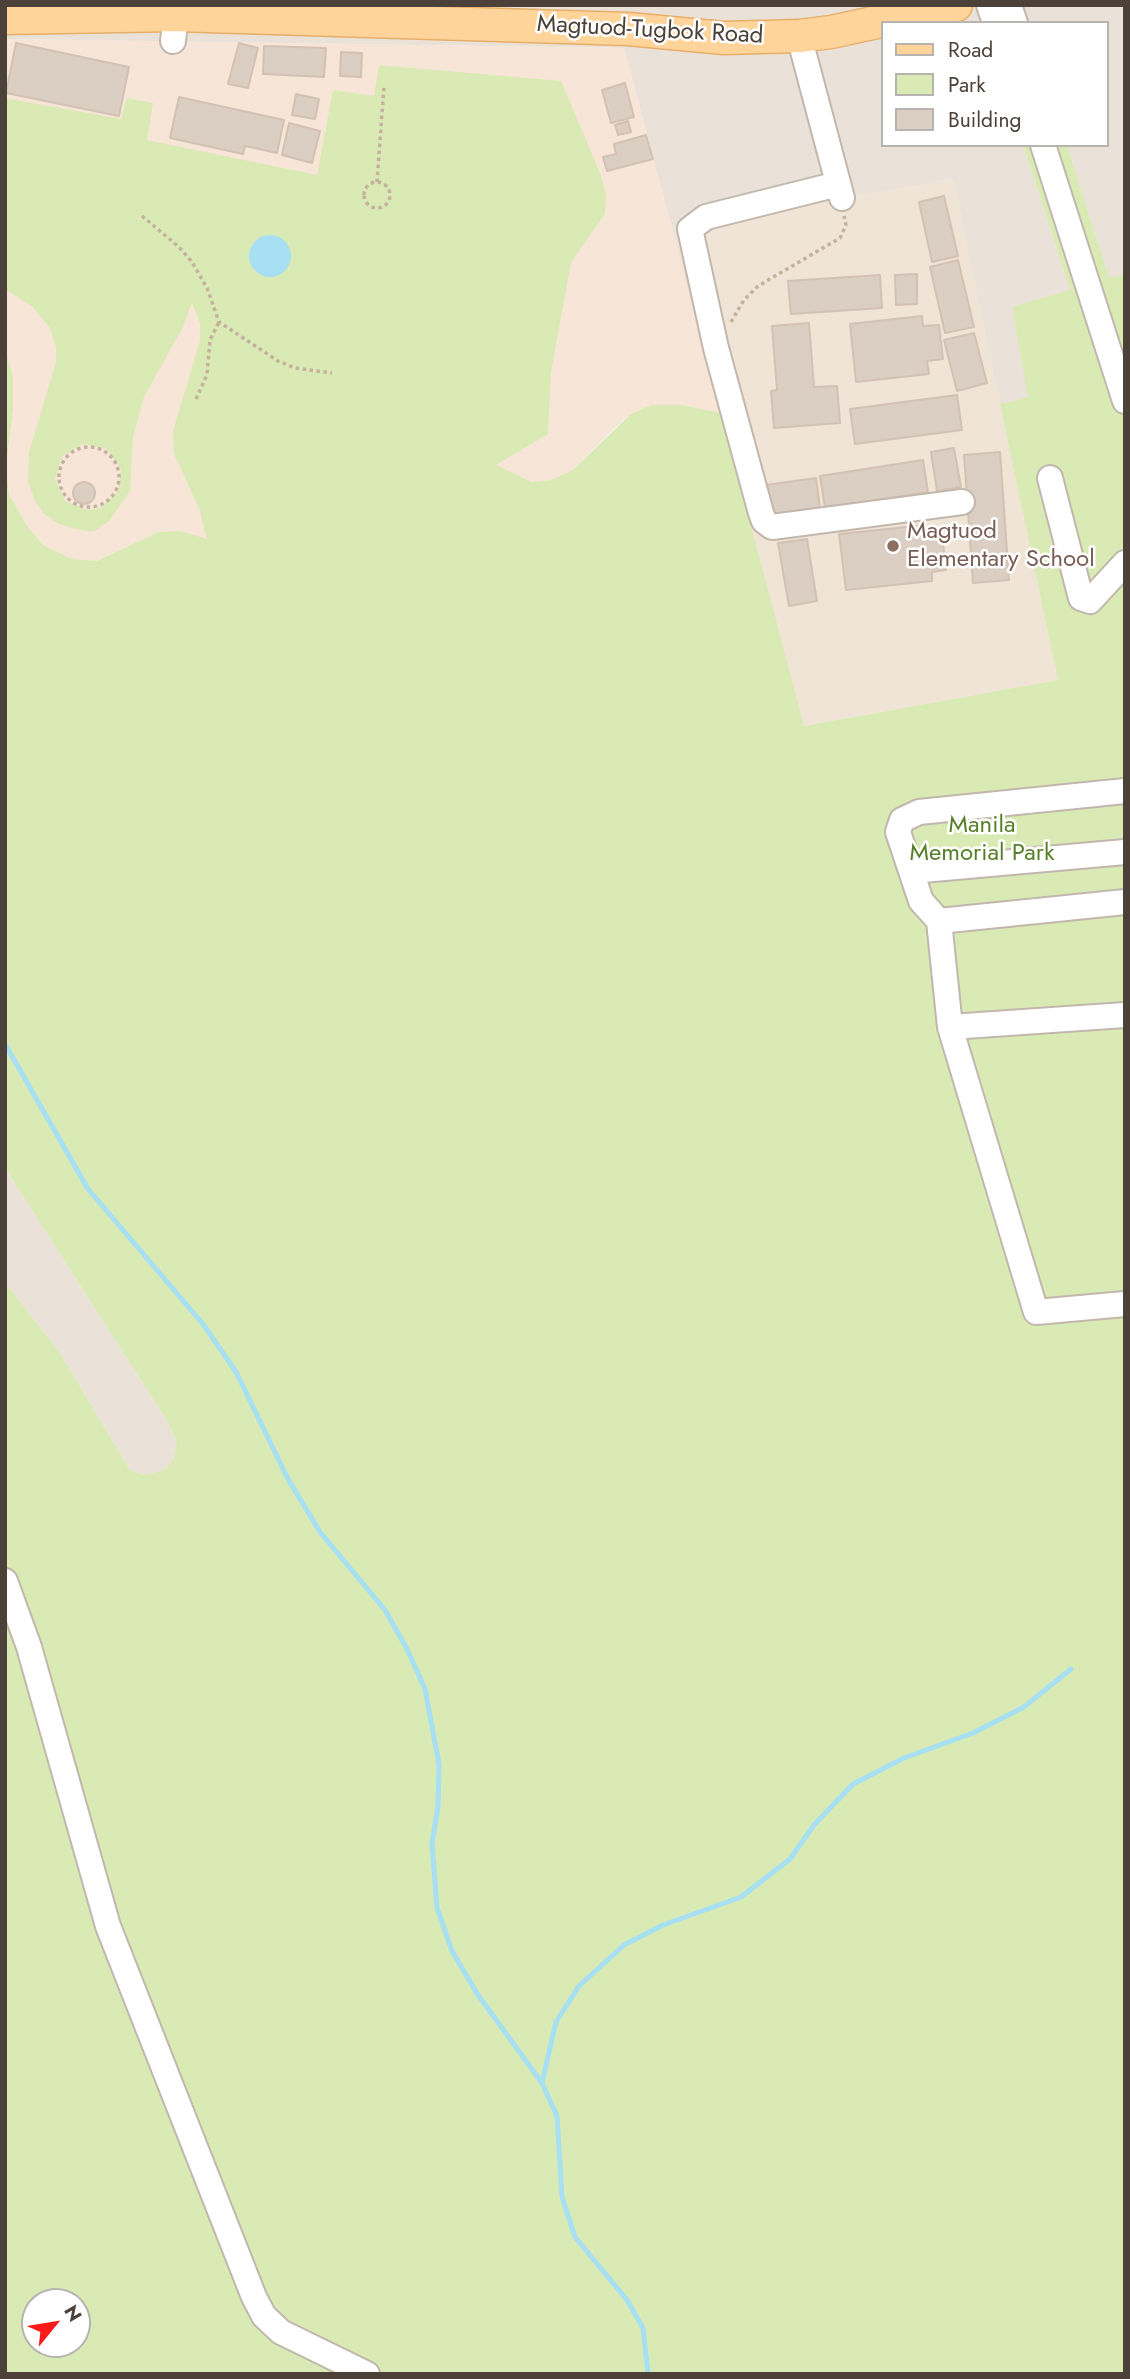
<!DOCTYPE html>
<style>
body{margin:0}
#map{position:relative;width:1130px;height:2379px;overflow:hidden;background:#f6f1eb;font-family:Jost,sans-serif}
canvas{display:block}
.frame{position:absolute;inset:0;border:7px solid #4b4138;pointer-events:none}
.legend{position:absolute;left:881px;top:21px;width:228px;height:126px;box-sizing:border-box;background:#fff;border:2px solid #b7b3af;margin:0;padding:9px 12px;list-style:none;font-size:21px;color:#4b4138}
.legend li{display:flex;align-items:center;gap:14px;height:35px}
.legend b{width:35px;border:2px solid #b7b3af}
.north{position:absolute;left:21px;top:2288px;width:70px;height:70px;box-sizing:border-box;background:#fff;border:2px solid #b7b3af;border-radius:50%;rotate:60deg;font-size:19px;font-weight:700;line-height:28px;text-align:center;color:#4b4138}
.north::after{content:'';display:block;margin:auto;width:24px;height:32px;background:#fe1a19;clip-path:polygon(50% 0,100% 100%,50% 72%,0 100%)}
</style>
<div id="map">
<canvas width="1130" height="2379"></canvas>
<div class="frame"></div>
<ul class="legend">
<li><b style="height:9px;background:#ffd49b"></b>Road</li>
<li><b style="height:19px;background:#daeab4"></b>Park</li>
<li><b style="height:19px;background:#dbcec3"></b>Building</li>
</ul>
<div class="north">N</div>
</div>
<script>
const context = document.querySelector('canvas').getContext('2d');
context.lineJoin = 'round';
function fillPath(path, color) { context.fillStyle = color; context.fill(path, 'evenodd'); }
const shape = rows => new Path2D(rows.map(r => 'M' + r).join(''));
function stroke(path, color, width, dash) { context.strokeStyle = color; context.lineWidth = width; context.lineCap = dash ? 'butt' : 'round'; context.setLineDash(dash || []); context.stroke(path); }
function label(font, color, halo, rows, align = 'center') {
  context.font = font + ' Jost,sans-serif'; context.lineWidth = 5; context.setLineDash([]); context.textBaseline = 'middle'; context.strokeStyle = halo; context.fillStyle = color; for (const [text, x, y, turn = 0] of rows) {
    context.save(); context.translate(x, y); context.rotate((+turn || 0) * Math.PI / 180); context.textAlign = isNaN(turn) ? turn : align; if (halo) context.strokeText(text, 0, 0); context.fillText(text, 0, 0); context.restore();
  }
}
const residential = shape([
 [5,5,989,5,984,23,883,23,883,145,1023,145,1070,290,1028,397,1000,404,953,179,672,229,624,48,5,39],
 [1023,5,1125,5,1125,274,1109,279,1067,145,1107,145,1107,23,1028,23],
 [5,1168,167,1421,177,1442,173,1460,164,1470,144,1475,130,1470,60,1353,5,1282]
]);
const commercial = shape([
 [5,39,624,48,721,413,682,405,651,405,631,414,614,428,574,469,553,480,533,482,513,474,348,576,158,532,97,561,72,559,43,545,27,526,9,494,6,466,13,411,13,377,5,350]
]);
const education = shape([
 [953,179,1058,680,803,726,672,229]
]);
const green = shape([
 [379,65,561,81,600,173,606,195,605,214,571,262,551,372,548,434,496,465,532,482,552,480,574,469,631,414,651,405,682,405,721,413,804,726,1058,680,1000,404,1028,397,1012,307,1070,290,1023,145,1067,145,1109,278,1125,274,1125,2374,5,2374,5,1282,60,1353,130,1470,144,1475,164,1470,173,1460,177,1442,167,1421,5,1168,5,350,13,376,13,411,6,466,9,494,27,526,43,545,72,559,97,561,158,532,180,531,207,539,199,508,174,454,173,431,200,341,200,323,192,302,183,327,144,397,133,437,130,491,109,521,93,532,80,530,59,524,43,513,35,501,28,481,29,452,56,362,56,347,50,328,33,307,5,289,5,98,121,119,127,98,153,103,147,140,317,175,333,90,374,96],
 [83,444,107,449,121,469,118,492,100,508,88,510,65,501,55,479,62,456],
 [35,2302,77,2302,77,2344,35,2344]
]);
const water = shape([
 '249 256a21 21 0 1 1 42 0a21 21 0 1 1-42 0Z'
]);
const stream = shape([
 [5,1044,88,1189,203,1324,236,1372,288,1479,320,1532,385,1610,407,1649,425,1689,439,1764,438,1806,432,1844,437,1908,452,1951,478,1995,542,2083,557,2116,562,2197,575,2237,627,2300,643,2328,648,2374],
 [542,2083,556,2022,579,1986,624,1945,663,1925,741,1897,790,1859,814,1825,853,1784,904,1758,973,1733,1024,1707,1071,1669]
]);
const building = shape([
 [16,43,129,67,119,116,6,93,16,43],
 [239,43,258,48,248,88,228,84,239,43],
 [264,46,326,48,324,77,263,74,264,46],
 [341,52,362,53,361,77,340,76,341,52],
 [625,83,634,117,611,123,602,90,625,83],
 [296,94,319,99,315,119,292,115,296,94],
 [179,97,284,120,277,153,245,146,243,154,170,138,179,97],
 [628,121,631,132,618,135,615,125,628,121],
 [289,123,320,131,312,163,282,155,289,123],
 [646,135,653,159,607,171,603,157,616,154,614,144,646,135],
 [944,196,958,256,932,262,919,202,944,196],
 [958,260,974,327,945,333,930,267,958,260],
 [917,274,917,304,896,305,895,275,917,274],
 [880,275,882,308,791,314,788,281,880,275],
 [922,316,923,326,939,325,943,359,927,361,929,374,856,382,850,324,922,316],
 [809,323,814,387,837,386,840,423,774,428,771,391,777,390,772,326,809,323],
 [974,333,987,383,957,391,944,340,974,333],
 [957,395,962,430,855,444,850,409,957,395],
 [954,448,961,487,937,491,931,452,954,448],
 [1000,452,1009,580,973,583,964,455,1000,452],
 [923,460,928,492,825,508,820,476,923,460],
 [816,478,820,509,770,515,766,485,816,478],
 '73 493a11 11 0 1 1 22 0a11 11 0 1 1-22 0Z',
 [926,525,927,535,942,534,946,570,932,572,932,581,846,590,839,534,926,525],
 [807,539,817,601,789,606,778,543,807,539]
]);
const path = shape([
 '364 195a13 13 0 1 1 26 0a13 13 0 1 1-26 0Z',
 [377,182,384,87],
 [142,216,179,247,192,262,207,288,219,322,278,361,295,368,332,373],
 [731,322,744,300,758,286,840,238,846,225,844,216],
 [196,399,207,375,210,340,219,322],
 '59 477a30 30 0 1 1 60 0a30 30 0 1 1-60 0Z'
]);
const minor = shape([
 [989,5,995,23],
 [1009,5,1015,23],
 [799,36,842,198],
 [173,41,176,15],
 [1043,145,1125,401],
 [838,184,706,217,690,229,716,348,761,513,764,521,772,527,962,502],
 [1050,478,1081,598,1090,601,1125,563],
 [1125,791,919,812,902,820,898,832,921,901,939,921,1125,902],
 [911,871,1125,852],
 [939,921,950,1027,1036,1312,1125,1304],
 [950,1027,1125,1015],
 [5,1581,29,1647,108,1926,254,2297,264,2316,281,2332,367,2374]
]);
const major = shape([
 [5,18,176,15,628,29,724,38,799,36,831,32,956,5]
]);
const markers = [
 [893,546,7,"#8d6e63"]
];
const streetNames = [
 ["Magtuod-Tugbok Road",650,31,3]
];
const educationNames = [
 ["Magtuod",907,532],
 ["Elementary School",907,560]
];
const parkNames = [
 ["Manila",982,826],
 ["Memorial Park",982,854]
];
fillPath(residential, '#eae2d9');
fillPath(commercial, '#f7e5d7');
fillPath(education, '#efe4d5');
fillPath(green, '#daeab4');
fillPath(water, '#a7dff3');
stroke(stream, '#a7dff3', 5);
fillPath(building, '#dbcec3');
stroke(building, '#d3c2b3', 2);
stroke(minor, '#c2b7ad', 28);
stroke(major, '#e7ae68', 35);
stroke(path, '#c4b19e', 3.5, [3.5, 3.5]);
stroke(minor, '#fff', 24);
stroke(major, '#ffd49b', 32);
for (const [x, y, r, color] of markers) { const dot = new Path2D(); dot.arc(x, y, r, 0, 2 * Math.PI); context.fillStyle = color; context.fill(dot); stroke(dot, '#fff', 2.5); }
label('24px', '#4b4138', '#fff', streetNames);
label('24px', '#785e54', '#fff', educationNames, 'left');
label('24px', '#567f29', '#fff', parkNames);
</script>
